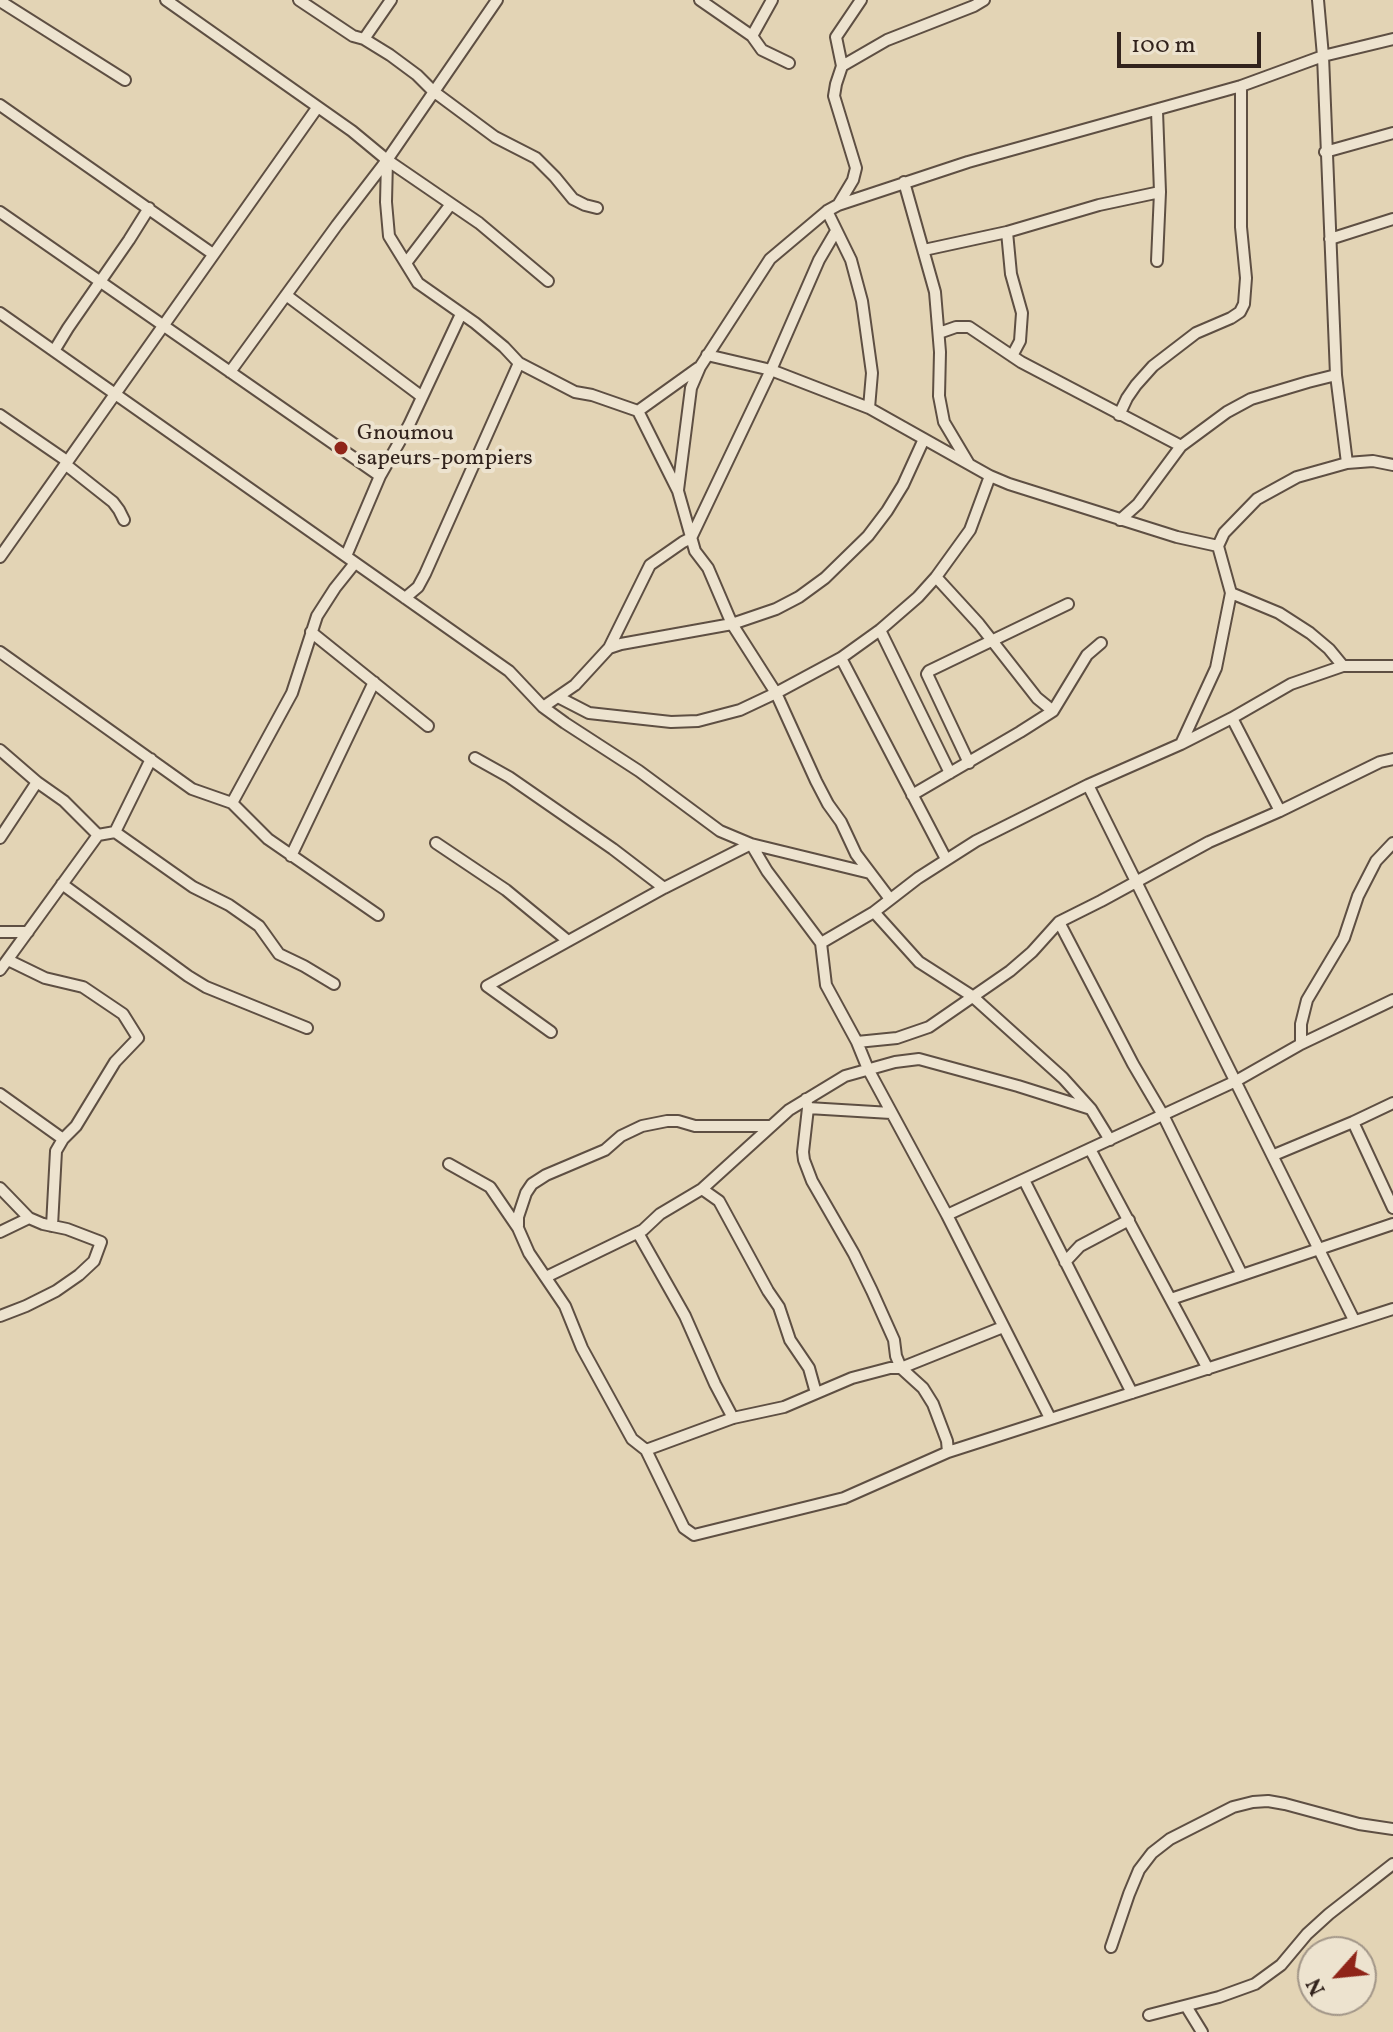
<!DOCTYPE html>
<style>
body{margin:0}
#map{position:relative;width:1393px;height:2032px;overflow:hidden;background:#e3d4b5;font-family:Vollkorn,serif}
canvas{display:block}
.north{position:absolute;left:1297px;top:1936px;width:80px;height:80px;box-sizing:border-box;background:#ede3cf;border:2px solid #a29688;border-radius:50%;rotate:243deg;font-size:22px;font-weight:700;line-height:32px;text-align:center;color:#32231d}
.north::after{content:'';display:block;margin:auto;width:28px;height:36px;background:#8f2418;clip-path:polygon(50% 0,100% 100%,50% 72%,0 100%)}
.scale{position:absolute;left:1117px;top:32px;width:144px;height:36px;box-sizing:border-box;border:4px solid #32231d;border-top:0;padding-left:10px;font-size:24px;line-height:28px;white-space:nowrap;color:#32231d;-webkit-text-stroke:6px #ede3cf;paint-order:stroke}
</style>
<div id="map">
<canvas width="1393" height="2032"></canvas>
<div class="north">N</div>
<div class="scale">100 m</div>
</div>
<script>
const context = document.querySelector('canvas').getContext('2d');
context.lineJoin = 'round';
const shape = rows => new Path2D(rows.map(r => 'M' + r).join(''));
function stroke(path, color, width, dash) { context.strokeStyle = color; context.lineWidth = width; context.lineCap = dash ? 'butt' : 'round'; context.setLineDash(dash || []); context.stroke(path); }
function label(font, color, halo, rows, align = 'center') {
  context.font = font + ' Vollkorn,serif'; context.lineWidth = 8; context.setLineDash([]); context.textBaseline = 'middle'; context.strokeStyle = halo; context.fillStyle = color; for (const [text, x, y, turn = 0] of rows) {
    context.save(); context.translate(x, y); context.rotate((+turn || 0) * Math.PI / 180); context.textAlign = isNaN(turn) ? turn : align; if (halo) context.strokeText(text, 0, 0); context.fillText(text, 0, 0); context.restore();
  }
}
const street = shape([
 [166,0,352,131,387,160,479,223,548,281],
 [299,0,353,36,364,39,390,55,417,75,433,91,495,137,536,158,555,177,573,199,585,205,597,208],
 [700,0,752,36,762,50,789,63],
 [1318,0,1323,56,1336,375,1347,463],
 [0,1,125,80],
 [752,36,772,0],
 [364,39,391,0],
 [842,66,887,40,974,6,984,0],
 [0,105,213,254],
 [1157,111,1160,192,1157,261],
 [1325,152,1393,133],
 [387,160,386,202,389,236,418,283,475,323,504,347,519,363,575,392,592,395,638,411,678,491,695,551,708,568,732,624,776,693,816,781,828,804,841,822,856,854,890,899],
 [904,182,935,292,940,352,939,396,944,422,969,464],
 [838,205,853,180,856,168,834,96,836,84,842,66,836,37,861,0],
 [827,211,851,260,862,301,872,373,869,408,990,476,1009,484,1177,537,1218,546],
 [0,212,380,476],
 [1007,232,1011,274,1022,313,1020,341,1012,356],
 [1330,239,1393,219],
 [924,250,1007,232,1099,205,1160,192],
 [406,263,451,204],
 [286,295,421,396],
 [0,313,509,671,543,707,565,723,639,771,720,831,751,844,767,871,821,943,826,985,857,1042,868,1069,947,1215,1050,1418],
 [939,333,956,327,969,327,1021,362,1181,446],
 [54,351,68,328,129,240,149,208],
 [707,355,771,370,869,408],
 [230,372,337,225,387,160,497,0],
 [638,411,698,368],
 [0,415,67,461],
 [1119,415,1127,398,1136,385,1153,366,1196,333,1231,318,1240,312,1244,304,1246,278,1241,227,1241,86],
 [65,464,113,502,119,510,124,520],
 [678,490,691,388,700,367,770,259,827,211,838,205,968,162,1241,86,1323,56,1393,39],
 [1120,520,1138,504,1181,446,1227,412,1251,399,1308,382,1336,375],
 [346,556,380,476,409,425,461,314],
 [0,557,317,108],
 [936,577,979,624,1037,698,1053,711],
 [405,598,418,587,425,574,519,363],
 [880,630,950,773],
 [311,632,428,726],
 [609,648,650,565,683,542,691,538,771,370,819,260,836,231],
 [0,652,192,789,232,803,268,839,378,915],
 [841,658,946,859],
 [1343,666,1329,649,1310,633,1279,613,1231,593,1218,546,1224,533,1257,499,1297,477,1347,463,1373,461,1393,465],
 [558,697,589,713,671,722,698,721,740,710,776,693,841,658,880,630,918,597,936,577,970,530,990,476],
 [543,707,575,685,609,648,621,644,732,624,776,609,799,597,825,578,868,536,887,511,903,485,924,439],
 [1232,718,1280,811],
 [1181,744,1216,668,1231,593],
 [0,750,37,782,64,801,98,835],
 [475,758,509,777,613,849,664,888],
 [969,763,927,674,929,671,1068,604],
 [1088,785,1354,1320],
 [912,795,1020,732,1053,711,1087,655,1101,643],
 [232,803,292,693,317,616,335,588,355,563],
 [115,832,193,887,229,905,259,926,279,954,304,966,334,984],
 [0,838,37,782],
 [436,843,506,890,568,941],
 [291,856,374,682],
 [62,884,188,976,206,987,307,1028],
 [874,912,919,962,972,996,1063,1078,1091,1109,1110,1140],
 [1059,922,1133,1064,1163,1115,1242,1275],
 [0,932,28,932],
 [821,943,874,912,918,878,976,841,1088,785,1181,744,1232,718,1291,684,1343,666,1393,666],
 [8,960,45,978,83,987,123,1014,138,1038,115,1062,76,1126,63,1139,56,1151,52,1226],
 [0,970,98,835,115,832,151,759],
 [551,1032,487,986,664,888,751,844,870,873],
 [857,1042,897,1038,929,1027,1010,971,1032,952,1059,922,1101,901,1209,842,1280,811,1380,762,1393,759],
 [1301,1044,1301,1024,1307,1000,1344,938,1358,896,1376,861,1393,843],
 [0,1094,63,1139],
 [808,1108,891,1113],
 [1353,1122,1393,1208],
 [1090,1149,1208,1369],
 [1274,1155,1353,1122,1393,1103],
 [449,1164,490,1187,518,1228,529,1253,565,1306,582,1348,632,1439,646,1450,733,1418,784,1407,852,1378,890,1368,901,1368,1003,1327],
 [1024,1180,1132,1393],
 [0,1188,29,1218,43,1224,67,1229,101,1242,94,1261,79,1275,56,1291,26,1306,0,1316],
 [702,1189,719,1201,768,1291,779,1307,790,1340,809,1368,816,1393],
 [947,1215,1236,1081,1301,1044,1393,1000],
 [518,1226,518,1217,526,1193,532,1184,546,1175,605,1150,621,1136,642,1126,667,1121,678,1121,695,1126,771,1126],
 [0,1232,29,1218],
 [638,1233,685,1316,715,1384,733,1418],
 [1065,1262,1080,1246,1129,1220],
 [546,1277,643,1230,660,1214,702,1189,789,1110,845,1076,895,1062,919,1059,1018,1086,1091,1109],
 [1171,1299,1393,1224],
 [646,1450,684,1528,694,1535,844,1498,948,1452,947,1441,933,1404,923,1388,901,1368,896,1356,894,1340,872,1291,854,1254,812,1181,804,1160,803,1152,808,1108,806,1099],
 [948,1452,1393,1309],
 [1111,1947,1129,1894,1139,1870,1152,1853,1170,1839,1233,1807,1253,1802,1268,1801,1285,1804,1359,1824,1393,1829],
 [1186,2006,1202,2032],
 [1149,2015,1219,1997,1255,1984,1281,1965,1307,1934,1329,1914,1393,1864]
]);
const markers = [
 [341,448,8,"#8f2418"]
];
const poiNames = [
 ["Gnoumou",357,435],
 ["sapeurs-pompiers",357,460]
];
stroke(street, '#5e4f43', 14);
stroke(street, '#ede3cf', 10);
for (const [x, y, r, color] of markers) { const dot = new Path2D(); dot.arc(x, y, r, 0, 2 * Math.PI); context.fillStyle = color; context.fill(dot); stroke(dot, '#ede3cf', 3); }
label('22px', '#32231d', '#ede3cf', poiNames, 'left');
</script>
